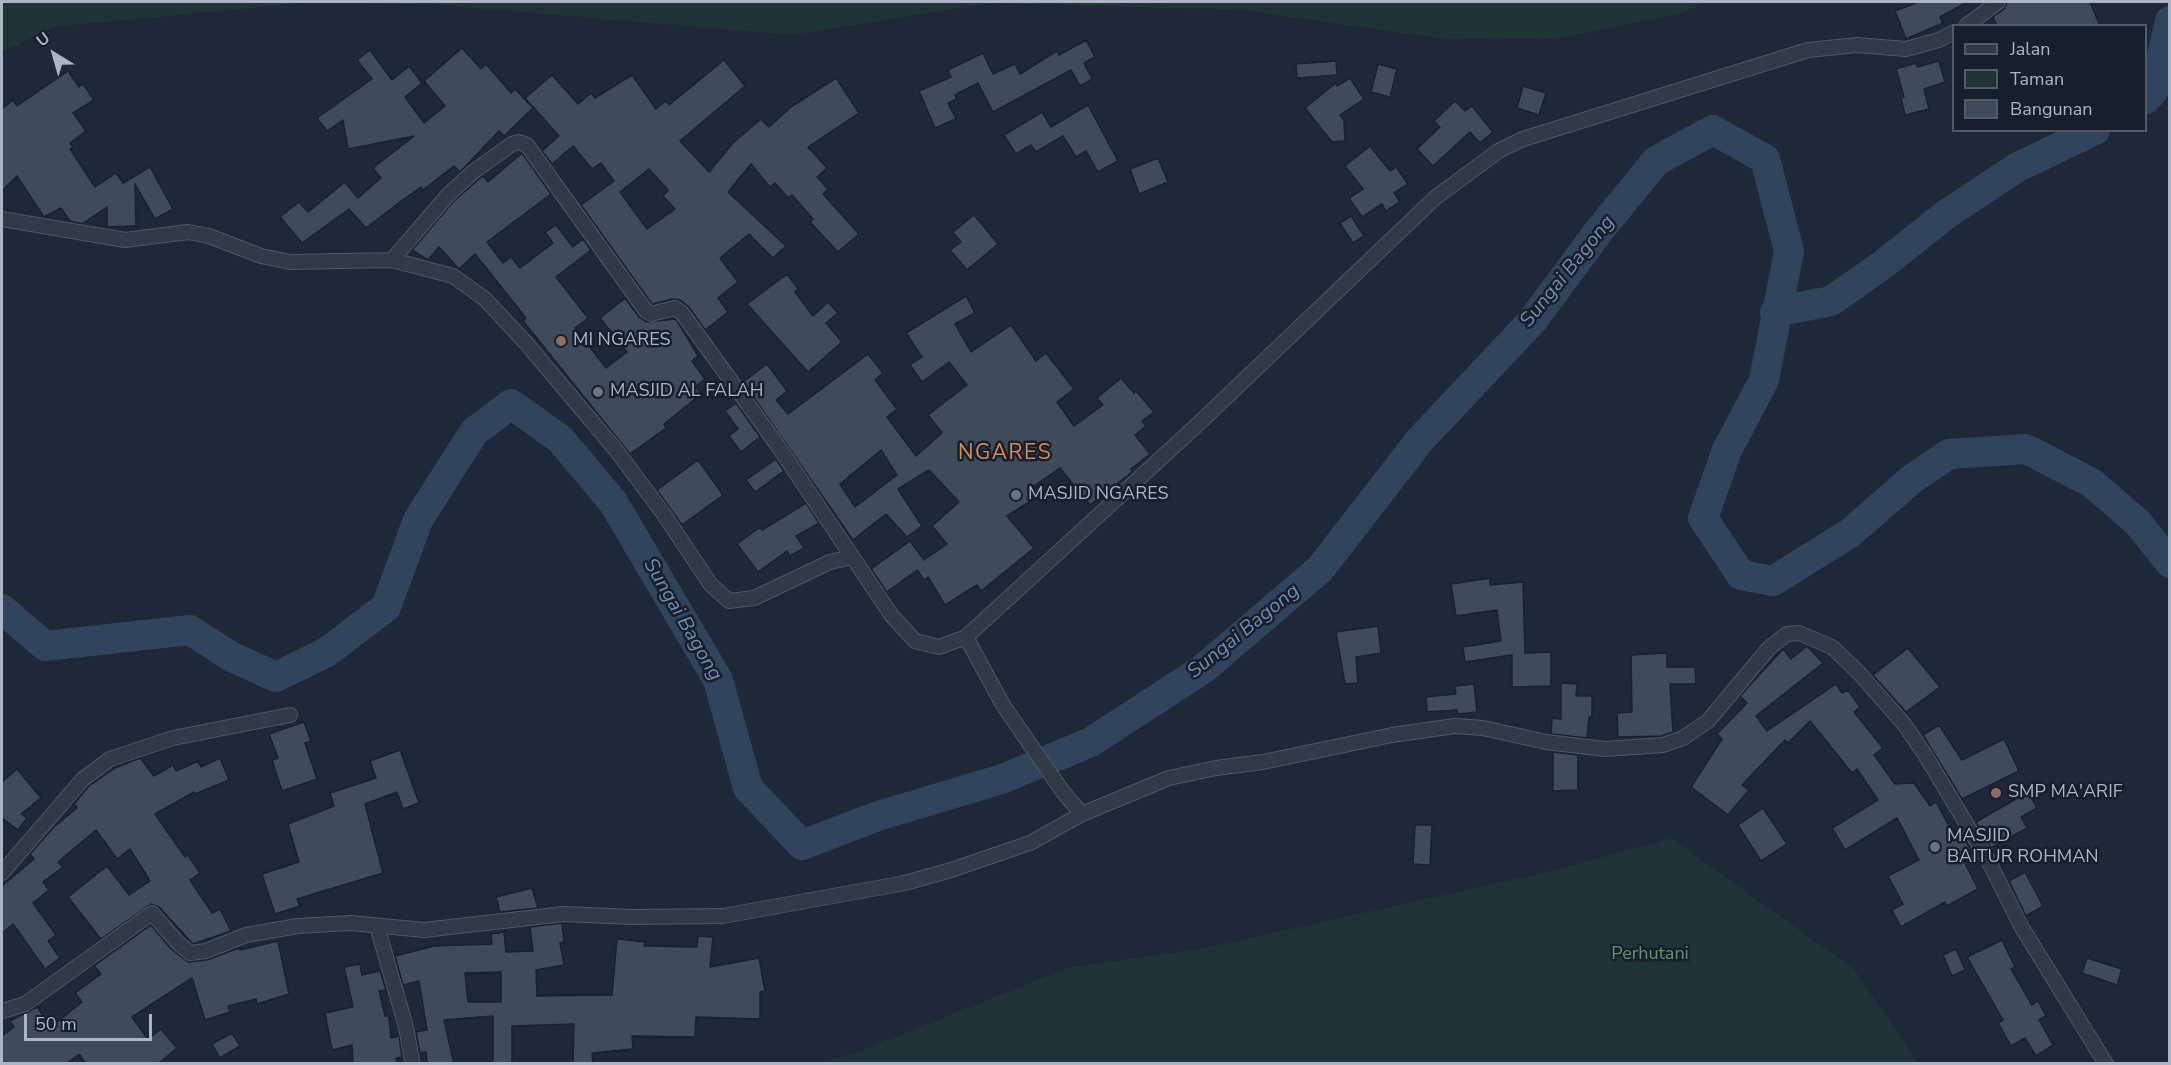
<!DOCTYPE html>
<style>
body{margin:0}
#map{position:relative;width:2171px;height:1065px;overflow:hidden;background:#1e2836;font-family:"Nunito Sans",sans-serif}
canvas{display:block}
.frame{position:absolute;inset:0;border:3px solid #acb5c4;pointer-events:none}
.legend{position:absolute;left:1952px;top:24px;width:195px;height:108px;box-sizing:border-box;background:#181f2a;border:2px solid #535b68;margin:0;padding:8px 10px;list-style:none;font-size:18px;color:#acb5c4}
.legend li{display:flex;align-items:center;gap:12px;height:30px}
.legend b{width:30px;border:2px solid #535b68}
.north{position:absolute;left:24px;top:24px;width:60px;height:60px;-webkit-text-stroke:4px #181f2a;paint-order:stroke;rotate:323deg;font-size:16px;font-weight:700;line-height:24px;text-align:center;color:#acb5c4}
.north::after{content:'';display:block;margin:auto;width:21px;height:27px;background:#acb5c4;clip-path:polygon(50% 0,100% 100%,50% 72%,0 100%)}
.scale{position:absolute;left:24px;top:1014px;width:128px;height:27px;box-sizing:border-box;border:3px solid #acb5c4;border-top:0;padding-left:8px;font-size:18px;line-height:21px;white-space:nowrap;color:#acb5c4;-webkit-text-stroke:4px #181f2a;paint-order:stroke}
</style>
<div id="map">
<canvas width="2171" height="1065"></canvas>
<div class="frame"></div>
<ul class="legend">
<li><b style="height:8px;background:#323a46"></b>Jalan</li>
<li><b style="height:16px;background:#203437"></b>Taman</li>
<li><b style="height:16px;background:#3f4b5b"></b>Bangunan</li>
</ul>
<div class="north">U</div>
<div class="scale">50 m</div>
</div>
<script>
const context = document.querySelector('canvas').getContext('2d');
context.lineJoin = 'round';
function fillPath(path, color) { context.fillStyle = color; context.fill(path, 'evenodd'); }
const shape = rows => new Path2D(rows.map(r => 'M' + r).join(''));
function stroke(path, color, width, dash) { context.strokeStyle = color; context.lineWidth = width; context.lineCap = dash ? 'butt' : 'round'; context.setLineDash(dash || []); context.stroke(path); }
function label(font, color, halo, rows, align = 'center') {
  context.font = font + ' "Nunito Sans",sans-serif'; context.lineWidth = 5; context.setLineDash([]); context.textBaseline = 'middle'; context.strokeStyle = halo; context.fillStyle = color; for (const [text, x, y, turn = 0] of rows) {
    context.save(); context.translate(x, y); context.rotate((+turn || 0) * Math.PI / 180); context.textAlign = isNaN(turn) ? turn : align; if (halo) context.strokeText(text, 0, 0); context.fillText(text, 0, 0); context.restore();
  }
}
const green = shape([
 [2,2,1706,2,1682,13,1559,38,1445,39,1242,10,991,3,792,35,440,5,314,2,53,27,2,52],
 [1671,838,1854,969,1918,1063,822,1063,861,1051,1067,968,1205,948,1548,872]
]);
const river = shape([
 [2146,99,2154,90,2170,21],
 [1775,312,1831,301,1881,266,1948,213,2018,167,2095,130],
 [2,609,45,646,190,630,230,656,276,677,327,652,386,607,418,520,474,432,511,404,560,439,613,502,718,680,748,788,802,845,878,816,1002,779,1091,742,1203,669,1320,569,1420,440,1533,320,1598,232,1656,161,1713,130,1765,159,1789,251,1764,380,1727,450,1703,518,1741,575,1773,581,1850,533,1912,479,1949,454,2026,449,2092,483,2138,523,2170,563]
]);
const building = shape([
 [1918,2,1967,2,1940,17,1943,23,1906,39,1895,11,1918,2],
 [2007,2,2090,2,2100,26,1997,26,1993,17,2004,9,2007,2],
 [1086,40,1095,57,1084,63,1092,79,1080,86,1071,70,993,112,978,83,955,95,957,99,948,103,956,119,935,128,919,91,951,77,948,70,983,53,993,74,1015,64,1020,74,1057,51,1059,55,1086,40],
 [462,48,481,69,486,64,511,93,515,89,533,108,504,136,499,131,460,172,454,166,423,190,421,187,400,202,366,228,349,209,302,243,280,217,299,202,308,212,345,182,358,198,381,178,373,168,414,136,348,149,343,120,327,131,317,118,372,79,357,60,370,50,392,80,409,66,422,83,405,97,424,123,445,106,424,81,462,48],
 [724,60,745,86,680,141,709,172,733,143,761,119,769,127,791,107,836,78,859,113,808,147,827,168,817,177,828,189,823,194,859,234,838,252,810,222,813,219,792,195,788,198,775,183,770,187,751,164,728,192,786,246,773,258,749,234,720,258,738,282,718,298,728,312,705,330,689,307,680,300,673,299,652,304,581,205,614,181,601,163,592,169,573,146,552,164,542,151,559,136,525,98,552,75,578,104,591,93,595,98,632,75,656,109,666,101,669,105,724,60],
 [649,169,668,190,663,196,675,209,647,229,620,192,649,169],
 [1336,61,1337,75,1297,78,1296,64,1336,61],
 [1939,61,1945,82,1924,89,1929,109,1905,115,1901,98,1904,97,1896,69,1916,63,1917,67,1939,61],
 [1378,64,1397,69,1390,97,1371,92,1378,64],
 [68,71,79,87,83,84,94,100,73,113,86,131,70,143,73,147,70,149,95,187,116,173,123,183,150,167,173,209,155,219,135,184,136,226,107,227,107,207,82,224,70,221,61,208,44,217,17,176,2,191,2,109,13,100,17,106,68,71],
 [1350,78,1364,99,1340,115,1344,120,1345,141,1332,142,1305,108,1337,82,1337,86,1350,78],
 [1523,86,1546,93,1539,115,1517,108,1523,86],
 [1455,101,1465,111,1472,106,1493,132,1480,143,1470,132,1433,166,1417,149,1440,127,1434,121,1455,101],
 [1088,105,1118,161,1098,172,1086,151,1076,157,1063,136,1036,152,1031,145,1016,154,1004,135,1042,112,1051,127,1088,105],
 [1370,146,1390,171,1396,167,1408,184,1394,193,1400,202,1386,211,1382,204,1362,217,1349,198,1363,189,1345,166,1370,146],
 [522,153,551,194,487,242,503,263,511,257,520,268,553,243,545,232,556,225,573,247,583,239,591,250,556,277,588,318,575,328,606,368,627,352,600,318,625,298,639,317,646,322,676,319,698,356,692,361,705,379,696,386,701,394,664,424,666,428,630,454,523,321,526,318,475,254,459,269,439,247,428,260,412,250,454,201,479,179,483,176,488,182,522,153],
 [1158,158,1168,182,1139,194,1130,169,1158,158],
 [974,215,998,244,967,270,950,250,961,242,953,232,974,215],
 [1351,216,1364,236,1353,243,1340,223,1351,216],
 [787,274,798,289,795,292,813,316,828,302,838,313,826,323,842,342,808,372,747,304,787,274],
 [966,296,975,313,955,324,971,352,1011,325,1036,361,1046,353,1074,389,1057,402,1074,426,1103,405,1097,398,1121,378,1134,393,1136,391,1154,412,1142,421,1146,426,1135,435,1150,454,1131,469,1132,472,1090,505,1060,468,1031,488,1037,497,1007,516,1034,548,981,591,977,585,945,605,928,577,924,580,917,570,887,592,871,569,910,541,924,560,947,544,932,526,959,502,929,470,898,489,922,526,907,537,886,514,853,540,743,382,767,364,787,391,776,400,788,414,868,354,883,373,875,380,897,409,887,417,916,456,942,433,928,415,967,385,949,362,922,382,910,365,922,357,906,333,966,296],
 [881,450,897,475,855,507,840,484,881,450],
 [736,403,760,437,741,452,729,436,738,429,725,411,736,403],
 [776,459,784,471,755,492,746,480,776,459],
 [698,460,723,495,682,525,657,490,698,460],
 [806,503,819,523,796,536,804,548,790,556,787,551,758,572,737,544,760,527,762,530,806,503],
 [1490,578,1490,585,1523,582,1525,653,1551,652,1551,686,1512,687,1512,655,1465,662,1463,647,1501,641,1497,610,1456,616,1451,584,1490,578],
 [1378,626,1381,653,1356,657,1358,683,1345,684,1336,632,1378,626],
 [1807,646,1823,663,1756,716,1767,731,1836,684,1842,693,1848,690,1860,707,1854,712,1883,748,1874,755,1895,784,1914,783,1930,806,1936,802,1954,835,1960,831,1971,850,1961,855,1978,889,1947,906,1945,902,1901,927,1892,910,1903,904,1888,876,1919,860,1897,818,1845,850,1832,828,1878,800,1857,769,1852,773,1810,721,1788,743,1785,740,1742,785,1749,790,1728,815,1691,787,1722,739,1717,734,1747,703,1740,696,1783,649,1791,659,1807,646],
 [1908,648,1940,687,1906,712,1873,675,1908,648],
 [1667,653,1667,667,1695,667,1696,684,1670,684,1673,732,1661,736,1618,737,1617,713,1632,712,1631,655,1667,653],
 [1561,683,1577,684,1576,696,1592,696,1592,717,1589,717,1587,738,1551,734,1552,718,1561,719,1561,683],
 [1474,684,1477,712,1458,714,1457,710,1427,712,1426,697,1456,694,1455,686,1474,684],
 [304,722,311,741,305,743,317,779,282,791,272,760,278,758,269,734,304,722],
 [1939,725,1962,760,2004,739,2019,771,1962,799,1923,735,1939,725],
 [400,750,419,803,403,809,397,792,365,804,383,873,297,899,300,906,275,914,262,874,299,862,288,824,334,806,330,793,376,778,370,761,400,750],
 [1553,752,1578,755,1578,790,1553,791,1553,752],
 [140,758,154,776,173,765,176,771,198,761,201,767,220,758,229,780,195,794,194,792,155,814,185,857,188,855,200,873,190,880,212,913,220,909,231,931,193,944,159,907,151,904,101,939,68,897,107,866,129,895,150,881,130,849,117,859,96,830,58,862,63,867,43,882,49,890,33,903,56,935,48,941,60,958,45,969,13,924,2,933,2,886,34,859,30,854,54,827,77,808,74,804,89,786,115,768,140,758],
 [17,769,41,798,21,814,27,818,18,830,2,818,2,782,17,769],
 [2028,792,2037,808,2021,817,2027,828,1991,848,1976,822,2028,792],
 [1763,808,1787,844,1761,861,1738,825,1763,808],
 [1415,825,1432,825,1430,865,1413,864,1415,825],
 [2025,872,2043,906,2026,916,2009,881,2025,872],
 [532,888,538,908,500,912,496,897,532,888],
 [562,923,564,942,560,943,564,965,536,970,537,996,612,995,617,939,645,942,644,946,697,947,698,936,713,937,710,967,759,958,765,991,760,992,760,1019,696,1017,695,1037,632,1036,633,1049,592,1053,593,1064,573,1064,574,1024,512,1026,512,1064,493,1064,493,1016,444,1020,454,1064,427,1064,426,1052,420,1053,416,1032,427,1030,419,981,403,985,395,956,434,946,492,944,491,934,504,932,506,952,533,951,530,927,562,923],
 [501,972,501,1002,468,1002,465,973,501,972],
 [151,925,171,949,188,962,207,960,239,948,240,950,278,941,289,994,257,1004,256,999,228,1006,230,1012,205,1020,192,978,132,1017,148,1039,161,1029,177,1048,158,1064,86,1064,79,1054,66,1064,2,1063,2,1036,14,1027,10,1021,37,1007,51,1027,82,1002,75,993,101,974,94,966,151,925],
 [2002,940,2015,967,2011,969,2032,1005,2038,1001,2046,1016,2039,1020,2053,1045,2036,1056,2025,1038,2011,1046,1998,1023,2003,1020,1967,957,2002,940],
 [1956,949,1965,970,1952,976,1943,955,1956,949],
 [2087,958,2122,969,2117,985,2082,973,2087,958],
 [360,964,362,975,380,971,386,990,379,991,385,1016,389,1016,391,1038,399,1036,402,1057,396,1058,397,1064,353,1064,352,1045,332,1050,325,1013,353,1007,344,967,360,964],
 [232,1033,240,1046,220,1058,212,1044,232,1033]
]);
const street = shape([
 [1966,26,1998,2],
 [2,219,125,240,188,232,209,236,261,256,290,262,392,260,453,276,485,299,526,343,616,450,663,513,711,585,729,601,754,598,830,562,852,557],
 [392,260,448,195,473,172,512,144,519,142,527,145,646,311,651,314,675,308,682,313,778,446,892,616,915,641,939,647,966,637,1195,427,1436,197,1500,150,1523,139,1808,50,1857,45,1906,49,1939,40,1954,32],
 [966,637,1003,705,1063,792,1082,814,1169,778,1216,768,1263,762,1392,735,1455,726,1483,728,1546,742,1605,749,1663,745,1683,738,1708,721,1769,648,1787,634,1799,633,1832,647,1860,674,1904,724,1924,753,1988,860,2021,926,2106,1064],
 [2,873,83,779,110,759,173,738,290,715],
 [377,926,406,1027,412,1061],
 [2,1011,25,1004,152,913,178,943,190,953,206,951,246,935,298,926,351,923,424,930,564,914,632,917,723,916,905,883,951,870,1030,843,1082,814]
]);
const markers = [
 [561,341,6,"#8d6e63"],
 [598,392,6,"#6b7280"],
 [1016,495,6,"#6b7280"],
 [1996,793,6,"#8d6e63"],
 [1935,847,6,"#6b7280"]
];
const poiNames = [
 ["MI NGARES",573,341],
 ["MASJID AL FALAH",610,392],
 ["MASJID NGARES",1028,495],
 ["SMP MA'ARIF",2008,793],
 ["MASJID",1947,837],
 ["BAITUR ROHMAN",1947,858]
];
const parkNames = [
 ["Perhutani",1650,955]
];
const waterNames = [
 ["Sungai Bagong",1568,272,-51],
 ["Sungai Bagong",682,620,60],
 ["Sungai Bagong",1244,632,-39]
];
const quarterNames = [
 ["NGARES",1005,454]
];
fillPath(green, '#203437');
stroke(river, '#31445e', 30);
fillPath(building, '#3f4b5b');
stroke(building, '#1a212d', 1.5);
stroke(street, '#4f5865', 16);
stroke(street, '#323a46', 14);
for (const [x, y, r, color] of markers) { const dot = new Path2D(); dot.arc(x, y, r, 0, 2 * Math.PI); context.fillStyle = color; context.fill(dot); stroke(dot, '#181f2a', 2); }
label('18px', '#acb5c4', '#181f2a', poiNames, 'left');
label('18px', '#63946f', '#181f2a', parkNames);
label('italic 20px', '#738cad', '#181f2a', waterNames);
context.letterSpacing = '1.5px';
label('21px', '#d48d56', '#181f2a', quarterNames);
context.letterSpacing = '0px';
</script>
